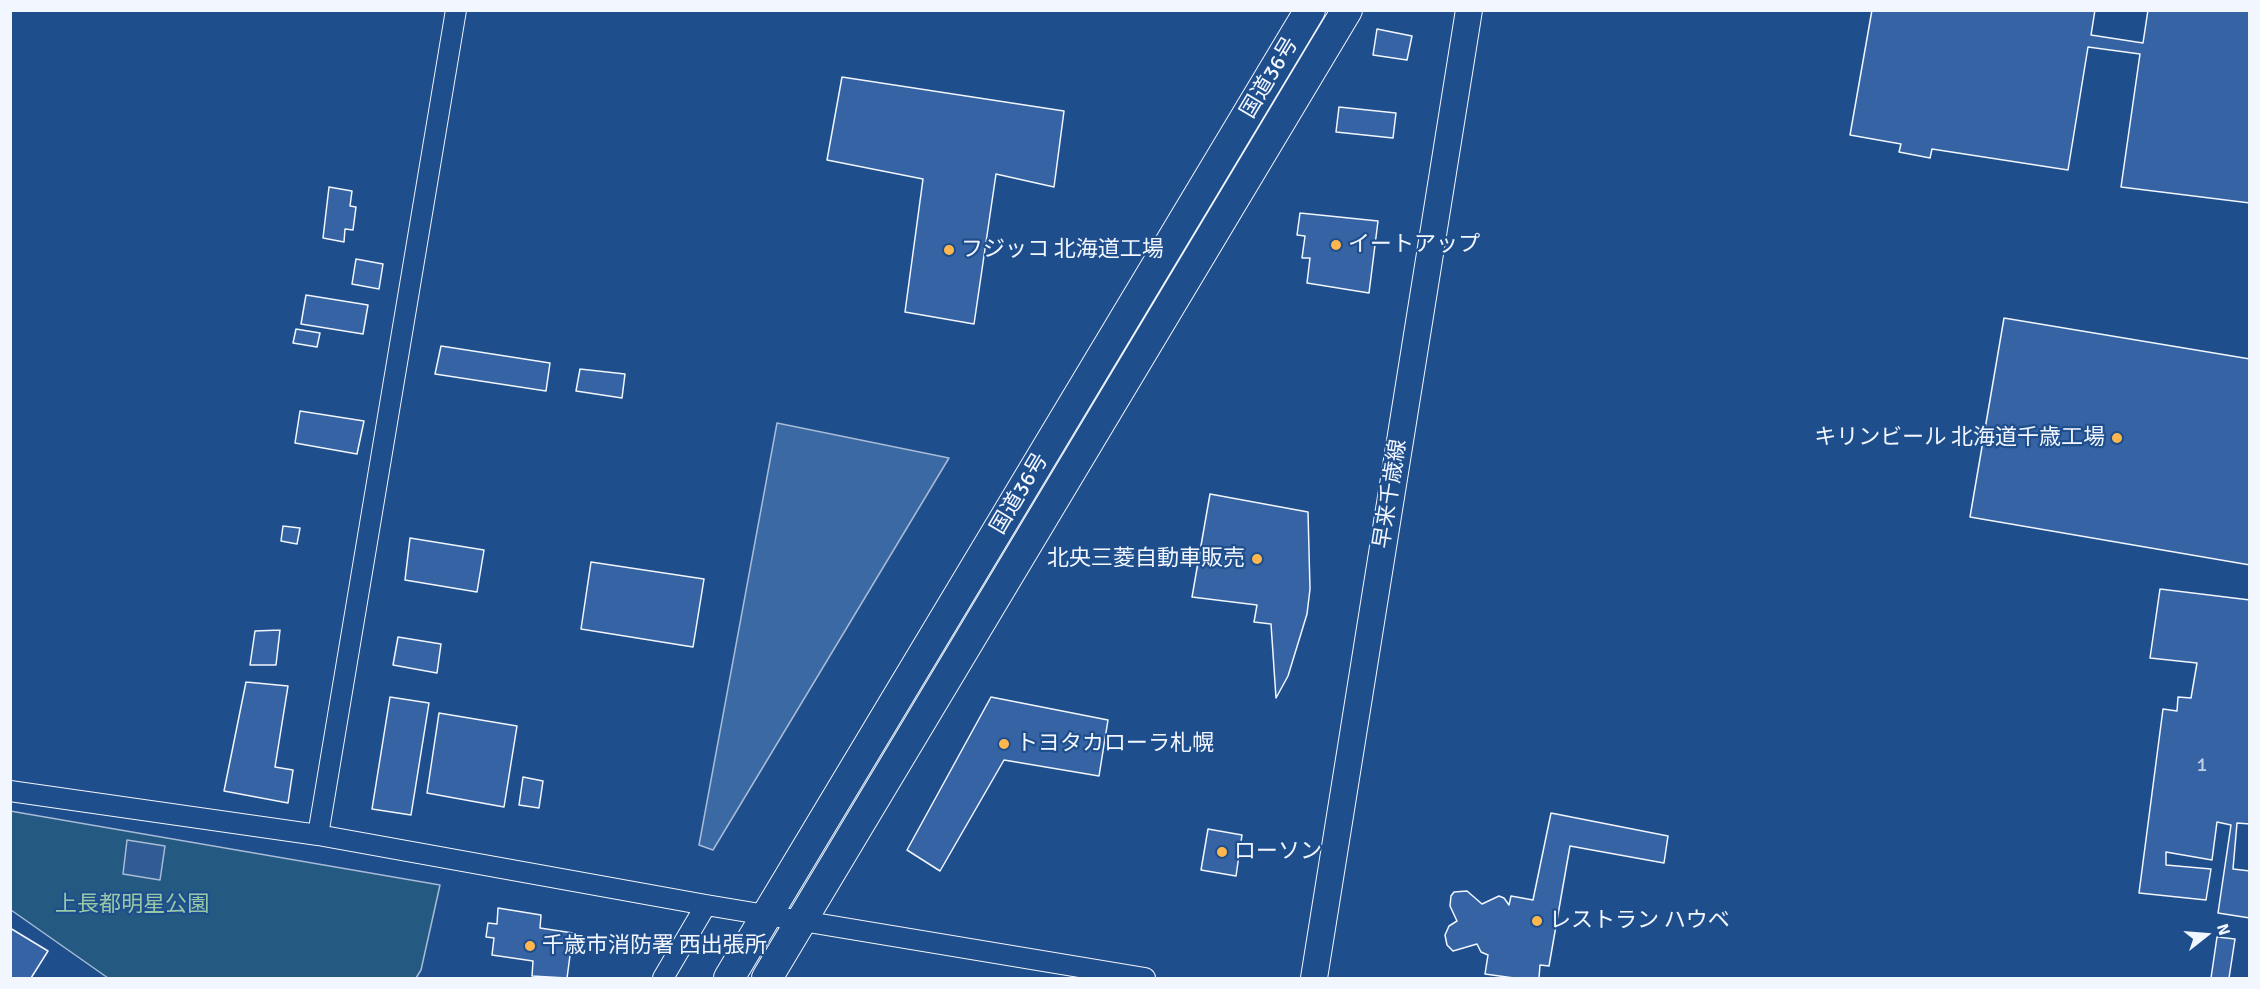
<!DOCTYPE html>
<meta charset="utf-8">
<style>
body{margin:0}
#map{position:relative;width:2260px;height:989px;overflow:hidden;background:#1f4e8c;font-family:Signika,sans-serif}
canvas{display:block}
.frame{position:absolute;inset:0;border:12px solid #f2f6ff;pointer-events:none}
.north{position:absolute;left:2176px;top:905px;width:60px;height:60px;-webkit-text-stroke:4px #1f4e8c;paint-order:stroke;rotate:73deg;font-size:16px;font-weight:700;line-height:24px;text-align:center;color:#f2f6ff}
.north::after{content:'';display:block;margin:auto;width:21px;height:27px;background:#f2f6ff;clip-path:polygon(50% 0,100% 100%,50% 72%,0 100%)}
</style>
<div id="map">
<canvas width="2260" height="989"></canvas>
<div class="frame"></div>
<div class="north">N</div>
</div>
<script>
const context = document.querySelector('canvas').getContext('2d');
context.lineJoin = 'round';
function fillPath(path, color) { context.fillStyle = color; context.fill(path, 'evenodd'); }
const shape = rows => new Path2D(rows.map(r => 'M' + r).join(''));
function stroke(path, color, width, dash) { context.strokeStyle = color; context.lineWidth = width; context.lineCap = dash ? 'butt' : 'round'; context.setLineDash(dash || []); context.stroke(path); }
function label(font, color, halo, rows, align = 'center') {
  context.font = font + ' Signika,"Noto Sans JP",sans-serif'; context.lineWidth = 4.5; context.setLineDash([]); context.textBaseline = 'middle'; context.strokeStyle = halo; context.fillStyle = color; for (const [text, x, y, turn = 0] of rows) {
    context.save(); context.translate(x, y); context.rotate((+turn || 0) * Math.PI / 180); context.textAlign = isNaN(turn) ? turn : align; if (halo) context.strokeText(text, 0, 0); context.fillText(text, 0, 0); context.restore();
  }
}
const green = shape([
 [10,811,440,885,421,970,416,978,108,978,11,910,10,811]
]);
const parking = shape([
 [127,840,165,846,160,880,123,874,127,840]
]);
const water = shape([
 [777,423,949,458,713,850,699,845,777,423]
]);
const building = shape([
 [1872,10,2095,10,2091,35,2143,43,2148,10,2250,10,2250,203,2121,187,2140,54,2088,47,2068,170,1932,149,1930,158,1899,152,1901,144,1850,135,1872,10],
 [1377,29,1412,36,1407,60,1373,55,1377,29],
 [842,77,1064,111,1054,187,996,174,974,324,905,312,923,179,827,160,842,77],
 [1339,107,1396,113,1393,138,1336,132,1339,107],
 [329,187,352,191,350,206,356,207,353,230,345,229,344,242,323,238,329,187],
 [1300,213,1378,221,1369,293,1307,283,1310,258,1302,258,1305,236,1297,235,1300,213],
 [356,259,383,264,379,289,352,284,356,259],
 [306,295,368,305,363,334,301,324,306,295],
 [2004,318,2250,359,2250,565,1970,517,2004,318],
 [296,329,320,333,317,347,293,343,296,329],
 [441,346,550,363,546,391,435,374,441,346],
 [580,369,625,374,622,398,576,391,580,369],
 [300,411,364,421,357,454,295,443,300,411],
 [1210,494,1308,512,1310,589,1307,614,1288,676,1276,698,1271,624,1254,622,1257,605,1192,597,1210,494],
 [283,526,300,528,297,544,281,541,283,526],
 [410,538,484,550,477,592,405,580,410,538],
 [591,562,704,579,693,647,581,629,591,562],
 [2160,589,2250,600,2250,824,2237,823,2233,869,2250,871,2250,918,2218,913,2231,825,2217,822,2212,860,2166,852,2166,865,2211,869,2206,900,2139,893,2163,709,2177,711,2178,697,2191,698,2197,663,2150,658,2160,589],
 [280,630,276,665,250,665,255,631,280,630],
 [398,637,441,644,437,673,393,665,398,637],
 [246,682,288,686,275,767,293,770,288,803,224,791,246,682],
 [390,697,429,703,411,815,372,809,390,697],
 [991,697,1108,720,1099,776,1004,760,940,871,907,850,991,697],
 [439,713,517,726,504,807,427,793,439,713],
 [523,777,543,781,539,808,519,805,523,777],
 [1551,813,1668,836,1664,863,1570,846,1549,966,1540,965,1539,978,1514,978,1485,974,1488,955,1481,952,1477,944,1453,951,1447,945,1445,935,1449,926,1457,921,1450,906,1451,896,1454,892,1467,891,1482,904,1499,896,1504,898,1509,905,1511,896,1533,900,1551,813],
 [1208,829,1242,835,1236,876,1201,870,1208,829],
 [498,908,541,915,540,928,573,933,567,978,532,976,533,961,492,955,494,938,486,937,488,923,497,924,498,908],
 [10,928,48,951,31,978,10,978,10,928],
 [2217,937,2235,939,2229,978,2211,978,2217,937]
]);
const minor = shape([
 [10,791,318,835,706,905,1145,978],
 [318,835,456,10],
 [663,978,706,905]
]);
const major = shape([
 [1314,978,1469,10]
]);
const highway = shape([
 [729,978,1310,10],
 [767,978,1347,10]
]);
const markers = [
 [1336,245,6,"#ffb74d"],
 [949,250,6,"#ffb74d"],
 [2117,438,6,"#ffb74d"],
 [1257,559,6,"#ffb74d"],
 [1004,744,6,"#ffb74d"],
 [1222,852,6,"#ffb74d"],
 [1537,921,6,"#ffb74d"],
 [530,946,6,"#ffb74d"]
];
const numberNames = [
 ["1",2202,766]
];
const streetNames = [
 ["国道36号",1270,78,-59],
 ["国道36号",1020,494,-59],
 ["早来千歳線",1391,494,-81]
];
const poiNames = [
 ["イートアップ",1348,245],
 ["フジッコ 北海道工場",961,250],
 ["キリンビール 北海道千歳工場",2105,438,"right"],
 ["北央三菱自動車販売",1245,559,"right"],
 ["トヨタカローラ札幌",1016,744],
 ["ローソン",1234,852],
 ["レストラン ハウベ",1549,921],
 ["千歳市消防署 西出張所",542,946]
];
const parkNames = [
 ["上長都明星公園",132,905]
];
fillPath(green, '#245a82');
stroke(green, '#a8bbd7', 1.5);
fillPath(parking, '#305b95');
stroke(parking, '#a8bbd7', 1.5);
fillPath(water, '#3b69a3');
stroke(water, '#a8bbd7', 1.5);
fillPath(building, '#3563a3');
stroke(building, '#f2f6ff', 1.5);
stroke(minor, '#f2f6ff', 22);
stroke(major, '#f2f6ff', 28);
stroke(highway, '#f2f6ff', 32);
stroke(minor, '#1f4e8c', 20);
stroke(major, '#1f4e8c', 26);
stroke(highway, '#1f4e8c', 30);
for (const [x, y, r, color] of markers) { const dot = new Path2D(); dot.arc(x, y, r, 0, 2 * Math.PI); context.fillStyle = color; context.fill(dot); stroke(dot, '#1f4e8c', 2); }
label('20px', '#c3d1e8', null, numberNames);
label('22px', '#f2f6ff', '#1f4e8c', streetNames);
label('22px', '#f2f6ff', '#1f4e8c', poiNames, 'left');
label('22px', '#97c8a6', '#1f4e8c', parkNames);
</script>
